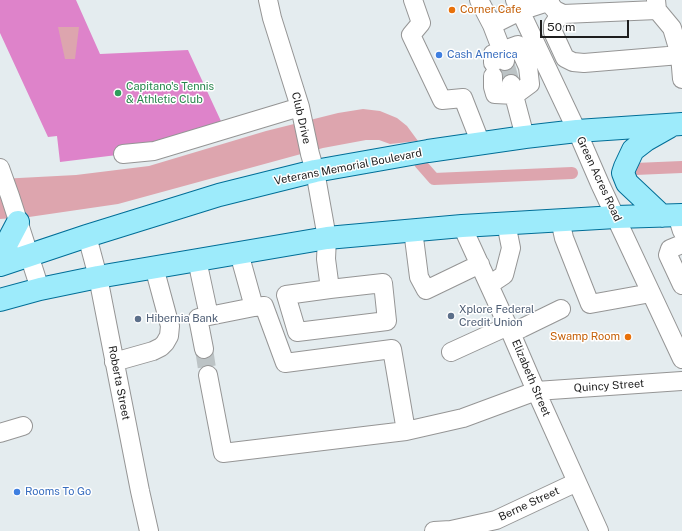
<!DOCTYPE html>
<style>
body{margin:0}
#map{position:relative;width:682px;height:531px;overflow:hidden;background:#e4ecef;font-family:"Public Sans",sans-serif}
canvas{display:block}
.scale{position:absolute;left:540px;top:20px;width:89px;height:18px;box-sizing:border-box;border:2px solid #1e1e1e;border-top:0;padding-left:5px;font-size:12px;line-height:14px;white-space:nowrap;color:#1e1e1e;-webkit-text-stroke:3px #fff;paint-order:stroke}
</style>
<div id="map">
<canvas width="682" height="531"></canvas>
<div class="scale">50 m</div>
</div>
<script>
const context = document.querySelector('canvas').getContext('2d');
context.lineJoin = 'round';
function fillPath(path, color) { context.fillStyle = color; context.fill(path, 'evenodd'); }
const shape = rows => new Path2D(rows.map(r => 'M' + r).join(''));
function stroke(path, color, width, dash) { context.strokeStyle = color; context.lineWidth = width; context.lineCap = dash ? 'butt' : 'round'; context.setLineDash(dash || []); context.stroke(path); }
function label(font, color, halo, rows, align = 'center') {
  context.font = font + ' "Public Sans",sans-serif'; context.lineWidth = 3; context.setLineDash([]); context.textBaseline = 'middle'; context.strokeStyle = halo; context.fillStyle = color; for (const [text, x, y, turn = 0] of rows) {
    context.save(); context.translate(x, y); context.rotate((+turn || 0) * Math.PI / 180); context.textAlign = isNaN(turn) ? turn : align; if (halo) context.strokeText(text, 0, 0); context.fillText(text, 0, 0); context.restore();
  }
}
const pitch = shape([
 [0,0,76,0,100,54,188,50,226,132,117,155,60,162,57,136,48,137,0,33]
]);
const water = shape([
 [58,27,79,27,75,59,65,59],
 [363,109,380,111,397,118,407,126,418,141,390,144,379,140,366,140,323,148,118,204,29,217,0,219,0,179,76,175,149,166,266,131,338,113]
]);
const canal = shape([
 [420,163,434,179,572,173],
 [635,169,682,167]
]);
const minorTunnel = shape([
 [505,62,511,84],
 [204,349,208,375]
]);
const minor = shape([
 [268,0,272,18,300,107,310,154,315,171,327,238,326,259,330,289,286,295,297,332,387,321,383,283,330,289],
 [413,0,421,23,411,35,442,100,463,98,481,144],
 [479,0,492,25,502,51,505,61],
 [515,0,577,131,600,184,682,359],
 [656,0,657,10,672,28,680,55,682,54],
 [548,2,555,10,563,14,657,10],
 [563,14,557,19,553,25,553,32,565,58,573,62,584,63,680,55,682,79],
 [492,25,520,11,548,2,550,0],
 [493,76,493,87,495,94,515,95,530,84,528,67,518,45,493,54,493,63],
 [511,84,525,137],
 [123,154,154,151,300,107],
 [0,168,10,196,40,289],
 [677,215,682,231],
 [560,220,564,238,590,304,651,293],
 [462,226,511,333,536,391,599,531],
 [413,230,419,277,426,290,480,264],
 [87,236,98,277,140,491,149,531],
 [682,244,670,249,668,255,682,285],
 [239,253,254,307,264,306,285,363,392,349,406,431,463,418,536,391,682,381],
 [197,260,209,316,254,307],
 [489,285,504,275,511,248,506,223],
 [511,333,522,328,561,309],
 [204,349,198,318,209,316],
 [451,352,508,326],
 [114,362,153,351,161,347,165,343,169,336,170,326,167,315,154,267],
 [208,375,223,453,406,431],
 [0,433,23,426],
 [434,531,451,530,496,520,577,482]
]);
const major = shape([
 [662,216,627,183,623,173,625,167,633,150,646,140,669,127],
 [0,252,6,245,18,222],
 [0,265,87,236,219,195,315,171,428,151,525,137,577,131,682,124],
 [0,300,40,289,98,277,327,238,462,226,616,217,682,215]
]);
const markers = [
 [452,10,4,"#e8710a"],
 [439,55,4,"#3f7fe0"],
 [118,93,4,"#2e9e5b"],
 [451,316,4,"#5c6f8a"],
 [138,319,4,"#5c6f8a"],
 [628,337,4,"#e8710a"],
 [17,492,4,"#3f7fe0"]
];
const foodNames = [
 ["Corner Cafe",460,10],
 ["Swamp Room",620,337,"right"]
];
const shopNames = [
 ["Cash America",447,55],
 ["Rooms To Go",25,492]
];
const leisureNames = [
 ["Capitano's Tennis",126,87],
 ["& Athletic Club",126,100]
];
const streetNames = [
 ["Club Drive",301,118,77],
 ["Veterans Memorial Boulevard",348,167,-11],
 ["Green Acres Road",599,179,65],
 ["Elizabeth Street",531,378,67],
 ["Roberta Street",119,383,79],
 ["Quincy Street",609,386,-4],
 ["Berne Street",529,504,-25]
];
const serviceNames = [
 ["Xplore Federal",459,310],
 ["Credit Union",459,323],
 ["Hibernia Bank",146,319]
];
fillPath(pitch, '#de83ca');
fillPath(water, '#dda5ae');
stroke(canal, '#dda5ae', 12);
stroke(minorTunnel, '#bcc3c5', 18, [18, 9]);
stroke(minor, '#959595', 20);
stroke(major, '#016e97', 24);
stroke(minor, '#fff', 18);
stroke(major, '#9debfb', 22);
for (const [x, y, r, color] of markers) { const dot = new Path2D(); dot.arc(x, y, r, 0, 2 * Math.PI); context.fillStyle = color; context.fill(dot); stroke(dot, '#fff', 1.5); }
label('11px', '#c56008', '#fff', foodNames, 'left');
label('11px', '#366cbe', '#fff', shopNames, 'left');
label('11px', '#27864d', '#fff', leisureNames, 'left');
label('11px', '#1e1e1e', '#fff', streetNames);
label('11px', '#4e5e75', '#fff', serviceNames, 'left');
</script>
